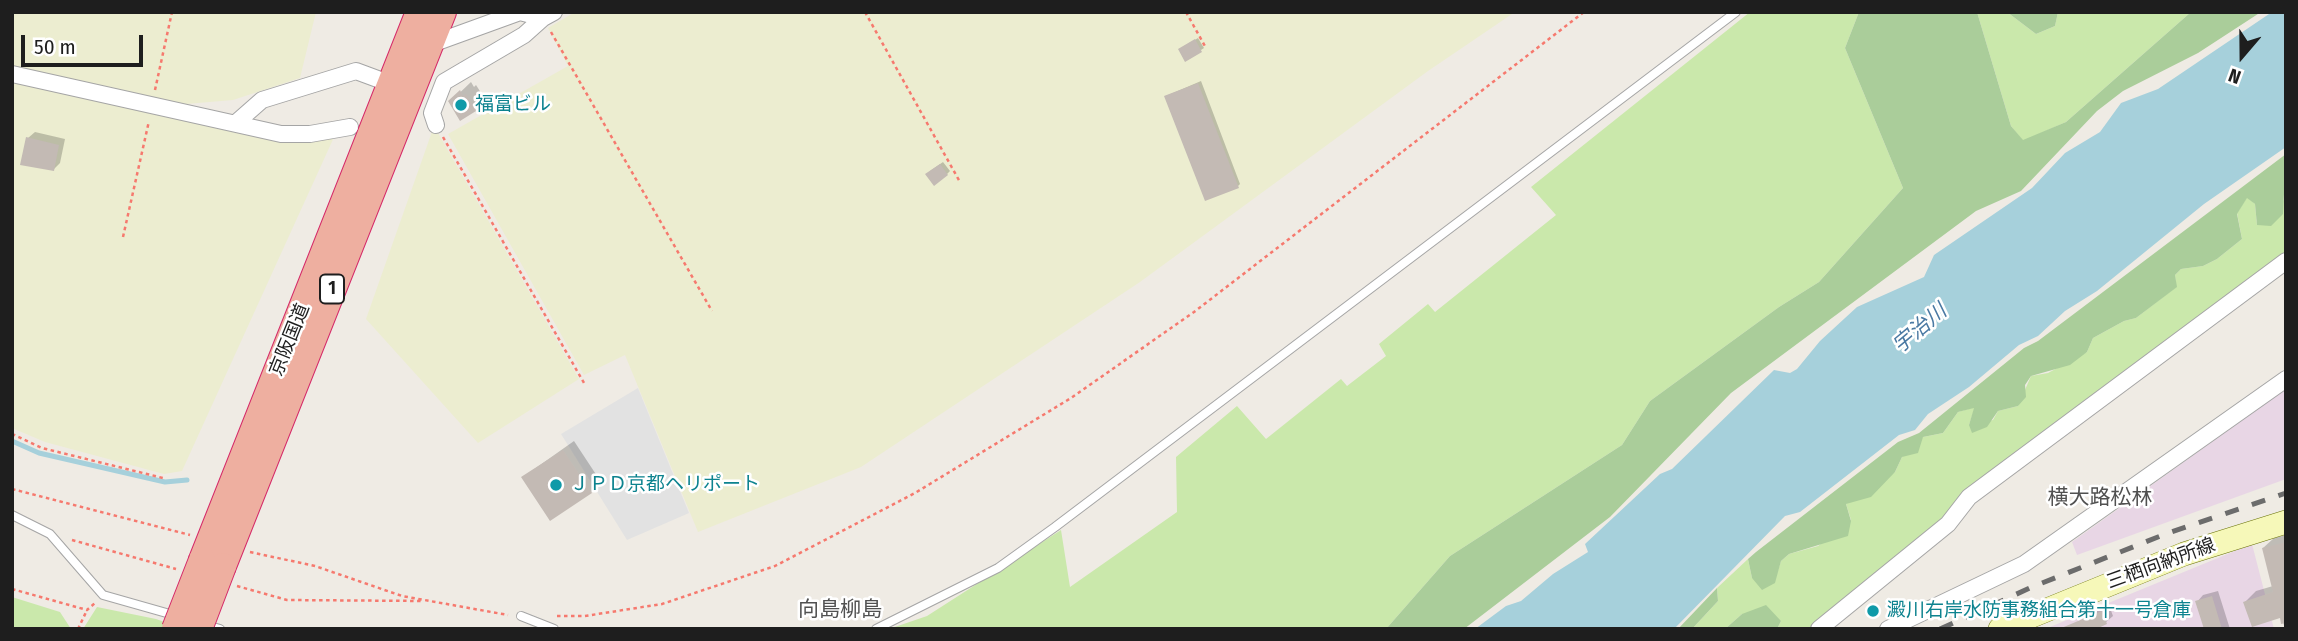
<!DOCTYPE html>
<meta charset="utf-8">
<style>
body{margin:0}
#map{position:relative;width:2298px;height:641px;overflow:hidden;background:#efebe4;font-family:"Fira Sans Condensed",sans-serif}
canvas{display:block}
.frame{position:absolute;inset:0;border:14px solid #1e1e1e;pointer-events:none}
.north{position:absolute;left:2207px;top:21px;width:70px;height:70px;-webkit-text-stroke:5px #fff;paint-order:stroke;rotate:200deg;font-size:19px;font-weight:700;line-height:28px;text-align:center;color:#1e1e1e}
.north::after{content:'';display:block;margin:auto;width:24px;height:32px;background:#1e1e1e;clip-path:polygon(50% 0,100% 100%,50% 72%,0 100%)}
.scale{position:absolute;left:21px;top:35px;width:122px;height:32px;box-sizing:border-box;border:4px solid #1e1e1e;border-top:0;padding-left:9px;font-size:21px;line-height:24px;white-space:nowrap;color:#1e1e1e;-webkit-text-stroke:5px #fff;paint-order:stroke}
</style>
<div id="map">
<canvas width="2298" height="641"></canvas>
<div class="frame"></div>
<div class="north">N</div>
<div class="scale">50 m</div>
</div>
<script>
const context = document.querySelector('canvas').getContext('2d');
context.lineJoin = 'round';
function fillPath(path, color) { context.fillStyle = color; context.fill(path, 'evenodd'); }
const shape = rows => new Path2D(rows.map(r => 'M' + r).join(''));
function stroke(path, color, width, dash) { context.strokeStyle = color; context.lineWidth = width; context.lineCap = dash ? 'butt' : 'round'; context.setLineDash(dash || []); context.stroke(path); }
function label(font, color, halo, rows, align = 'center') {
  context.font = font + ' "Fira Sans Condensed","Noto Sans JP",sans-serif'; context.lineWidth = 5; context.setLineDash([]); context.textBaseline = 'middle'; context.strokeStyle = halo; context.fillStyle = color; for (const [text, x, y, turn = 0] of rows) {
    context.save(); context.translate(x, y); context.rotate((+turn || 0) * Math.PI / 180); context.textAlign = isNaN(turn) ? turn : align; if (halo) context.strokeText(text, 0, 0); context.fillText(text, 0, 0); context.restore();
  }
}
const industrial = shape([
 [2286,389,2286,479,2077,555,2072,542],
 [2252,544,2274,629,2045,629]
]);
const farmland = shape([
 [12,12,316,12,300,78,233,100,186,104,12,66],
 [575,12,1515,12,1428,71,1140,282,861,467,698,532,625,355,584,375,448,134,568,66,548,28],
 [12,80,284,139,335,135,182,471,164,474,45,442,12,428],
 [434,126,579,379,478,443,366,319]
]);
const grass = shape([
 [1750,12,1859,12,1845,48,1903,188,1819,282,1779,307,1650,401,1622,445,1450,556,1386,629,889,629,927,616,1061,530,1070,587,1177,512,1176,457,1237,406,1266,439,1341,379,1347,386,1386,356,1379,344,1428,304,1435,312,1556,215,1531,187],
 [1977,12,2007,12,2036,34,2055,26,2058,12,2191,12,2066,122,2023,141,2011,126],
 [2247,197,2255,204,2257,225,2286,198,2286,261,2062,427,1819,629,1777,629,1781,621,1742,614,1725,629,1692,629,1718,601,1717,588,1748,559,1752,578,1774,583,1781,561,1789,554,1818,546,1851,520,1846,504,1895,472,1902,457,1923,437,1943,433,1958,412,1975,407,1969,425,1993,420,1998,411,2018,406,2031,376,2048,373,2087,352,2093,338,2124,321,2136,318,2176,287,2175,275,2181,269,2203,266,2217,259,2242,239,2237,213],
 [12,597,60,612,71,629,12,629],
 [97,607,156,619,184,629,83,629]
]);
const forest = shape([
 [1859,12,1977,12,2011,126,2023,140,2066,122,2191,12,2261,12,2198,53,2123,91,2097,111,2021,191,1976,211,1731,393,1610,517,1464,629,1386,629,1450,556,1622,445,1650,401,1779,307,1819,282,1903,188,1845,48],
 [2007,12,2058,12,2055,26,2036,34],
 [2286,154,2283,214,2271,226,2257,225,2255,204,2247,198,2237,214,2242,239,2217,259,2203,266,2181,269,2175,275,2177,287,2136,318,2124,321,2093,338,2087,352,2070,365,2031,376,2025,385,2026,397,2018,406,1998,411,1987,427,1972,433,1969,425,1974,408,1958,412,1943,433,1923,437,1918,453,1902,457,1895,472,1871,497,1846,504,1851,521,1848,536,1789,554,1781,561,1775,583,1762,590,1752,578,1748,559,1756,552,1898,442,1919,433,2024,348,2038,341],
 [1717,588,1718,601,1692,629,1678,629],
 [1766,605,1781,621,1777,629,1725,629,1742,614]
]);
const parking = shape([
 [638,388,689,513,627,540,561,434]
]);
const water = shape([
 [2272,12,2286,12,2286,147,2204,204,2097,291,2065,311,2038,336,2019,345,1969,387,1928,414,1915,430,1899,435,1800,512,1785,516,1674,629,1475,629,1506,606,1521,601,1553,574,1588,552,1585,544,1660,474,1672,469,1774,370,1790,373,1797,369,1820,341,1857,307,1924,277,1934,255,2032,188,2065,153,2100,132,2121,103,2158,89]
]);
const shadow = shape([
 [1198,38,1204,48,1201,50,1183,47],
 [1201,81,1240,184,1238,186,1166,96],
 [471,82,474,87,476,85,485,99,475,110,450,102],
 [35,132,65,139,60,163,54,169,28,138],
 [943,162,950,171,947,174,930,171],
 [574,441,601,482,591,492,523,477],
 [2286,535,2286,629,2285,629,2281,615,2245,602,2256,591,2273,586,2263,548,2274,538],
 [2218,591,2230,629,2205,629,2197,602,2203,595],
 [2109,605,2113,616,2106,622,2081,621,2087,614]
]);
const stream = shape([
 [12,441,39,453,165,482,187,480]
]);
const building = shape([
 [1195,39,1202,52,1185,62,1178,49],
 [1198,83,1239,188,1205,201,1164,96],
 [460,90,463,96,466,94,476,111,460,121,448,101],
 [26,137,59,145,54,171,20,165],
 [940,164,948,175,934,186,925,174],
 [563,450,592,493,550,521,521,477],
 [2286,542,2286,623,2281,624,2280,618,2252,627,2243,602,2273,592,2262,548],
 [2212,596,2222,629,2204,629,2195,601],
 [2102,611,2107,624,2096,629,2059,629]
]);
const path = shape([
 [865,12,960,182],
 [1186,12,1206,48],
 [551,32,712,311],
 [155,90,172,12],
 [443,137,584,383],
 [123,237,149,121],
 [12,434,42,448,163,478],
 [12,489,190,535],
 [72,540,176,569],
 [250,552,315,566,402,596,508,615],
 [237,586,287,600,424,601],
 [12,589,87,610,95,603],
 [557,616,585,616,662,604,775,566,915,493,1071,398,1194,312,1584,12],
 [78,629,87,610]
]);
const service = shape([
 [12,515,50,534,103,595,177,616],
 [521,616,554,629],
 [206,625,220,629],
 [876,629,998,568,1055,527,1736,12]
]);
const minor = shape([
 [429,45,520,12,543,18],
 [12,74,281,134,310,134,350,127],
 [237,122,262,100,356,71,391,84],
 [436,125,432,113,444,82,524,35,543,18,554,12],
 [1819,629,1948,524,1969,497,2286,261],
 [1888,629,2024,564,2286,379]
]);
const secondary = shape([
 [2000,629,2184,554,2286,522]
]);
const trunk = shape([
 [202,560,419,12],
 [223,566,443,12]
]);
const rail = shape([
 [1940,629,2032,587,2168,533,2286,493]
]);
const trunkBridge = shape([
 [175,629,202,560],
 [199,629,223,566]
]);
const markers = [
 [461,105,7,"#0f9aa8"],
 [556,485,7,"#0f9aa8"],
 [1873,611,7,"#0f9aa8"]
];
const shields = [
 [332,289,24]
];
const shieldNames = [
 ["1",332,289]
];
const cultureNames = [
 ["福富ビル",475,105],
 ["ＪＰＤ京都ヘリポート",570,485],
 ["澱川右岸水防事務組合第十一号倉庫",1887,611]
];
const streetNames = [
 ["京阪国道",290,340,-68],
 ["三栖向納所線",2161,564,-20]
];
const waterNames = [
 ["宇治川",1920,329,-40]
];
const neighbourhoodNames = [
 ["横大路松林",2100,498],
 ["向島柳島",840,610]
];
fillPath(industrial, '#e8d6e5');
fillPath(farmland, '#ecedd0');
fillPath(grass, '#cae8ab');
fillPath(forest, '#aacd9a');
fillPath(parking, '#e2e2e2');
fillPath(water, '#a6d0db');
fillPath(shadow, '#0003');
stroke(stream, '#a6d0db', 5);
fillPath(building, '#c3bab4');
stroke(service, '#a5a5a5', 10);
stroke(minor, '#a5a5a5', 18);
stroke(secondary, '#697208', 24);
stroke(trunk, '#d52968', 28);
stroke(path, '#f6796e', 2.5, [3.5, 3.5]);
stroke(service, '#fff', 8);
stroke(minor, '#fff', 16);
stroke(secondary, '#f6f8b9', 23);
stroke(trunk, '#eeafa0', 26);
stroke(rail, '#6c6c6c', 5, [14, 14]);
stroke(trunkBridge, '#d52968', 28, []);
stroke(trunkBridge, '#eeafa0', 26);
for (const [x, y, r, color] of markers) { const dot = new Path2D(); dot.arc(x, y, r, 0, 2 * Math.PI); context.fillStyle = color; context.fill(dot); stroke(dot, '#fff', 2.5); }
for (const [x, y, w] of shields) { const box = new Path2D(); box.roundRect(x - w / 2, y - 14.5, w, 29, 5); context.fillStyle = '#fff'; context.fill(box); stroke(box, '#1e1e1e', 2); }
label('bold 18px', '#1e1e1e', null, shieldNames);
label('19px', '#0d838f', '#fff', cultureNames, 'left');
label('19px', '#1e1e1e', '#fff', streetNames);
label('italic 21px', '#4a79a3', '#fff', waterNames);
label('21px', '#515151', '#fff', neighbourhoodNames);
</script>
